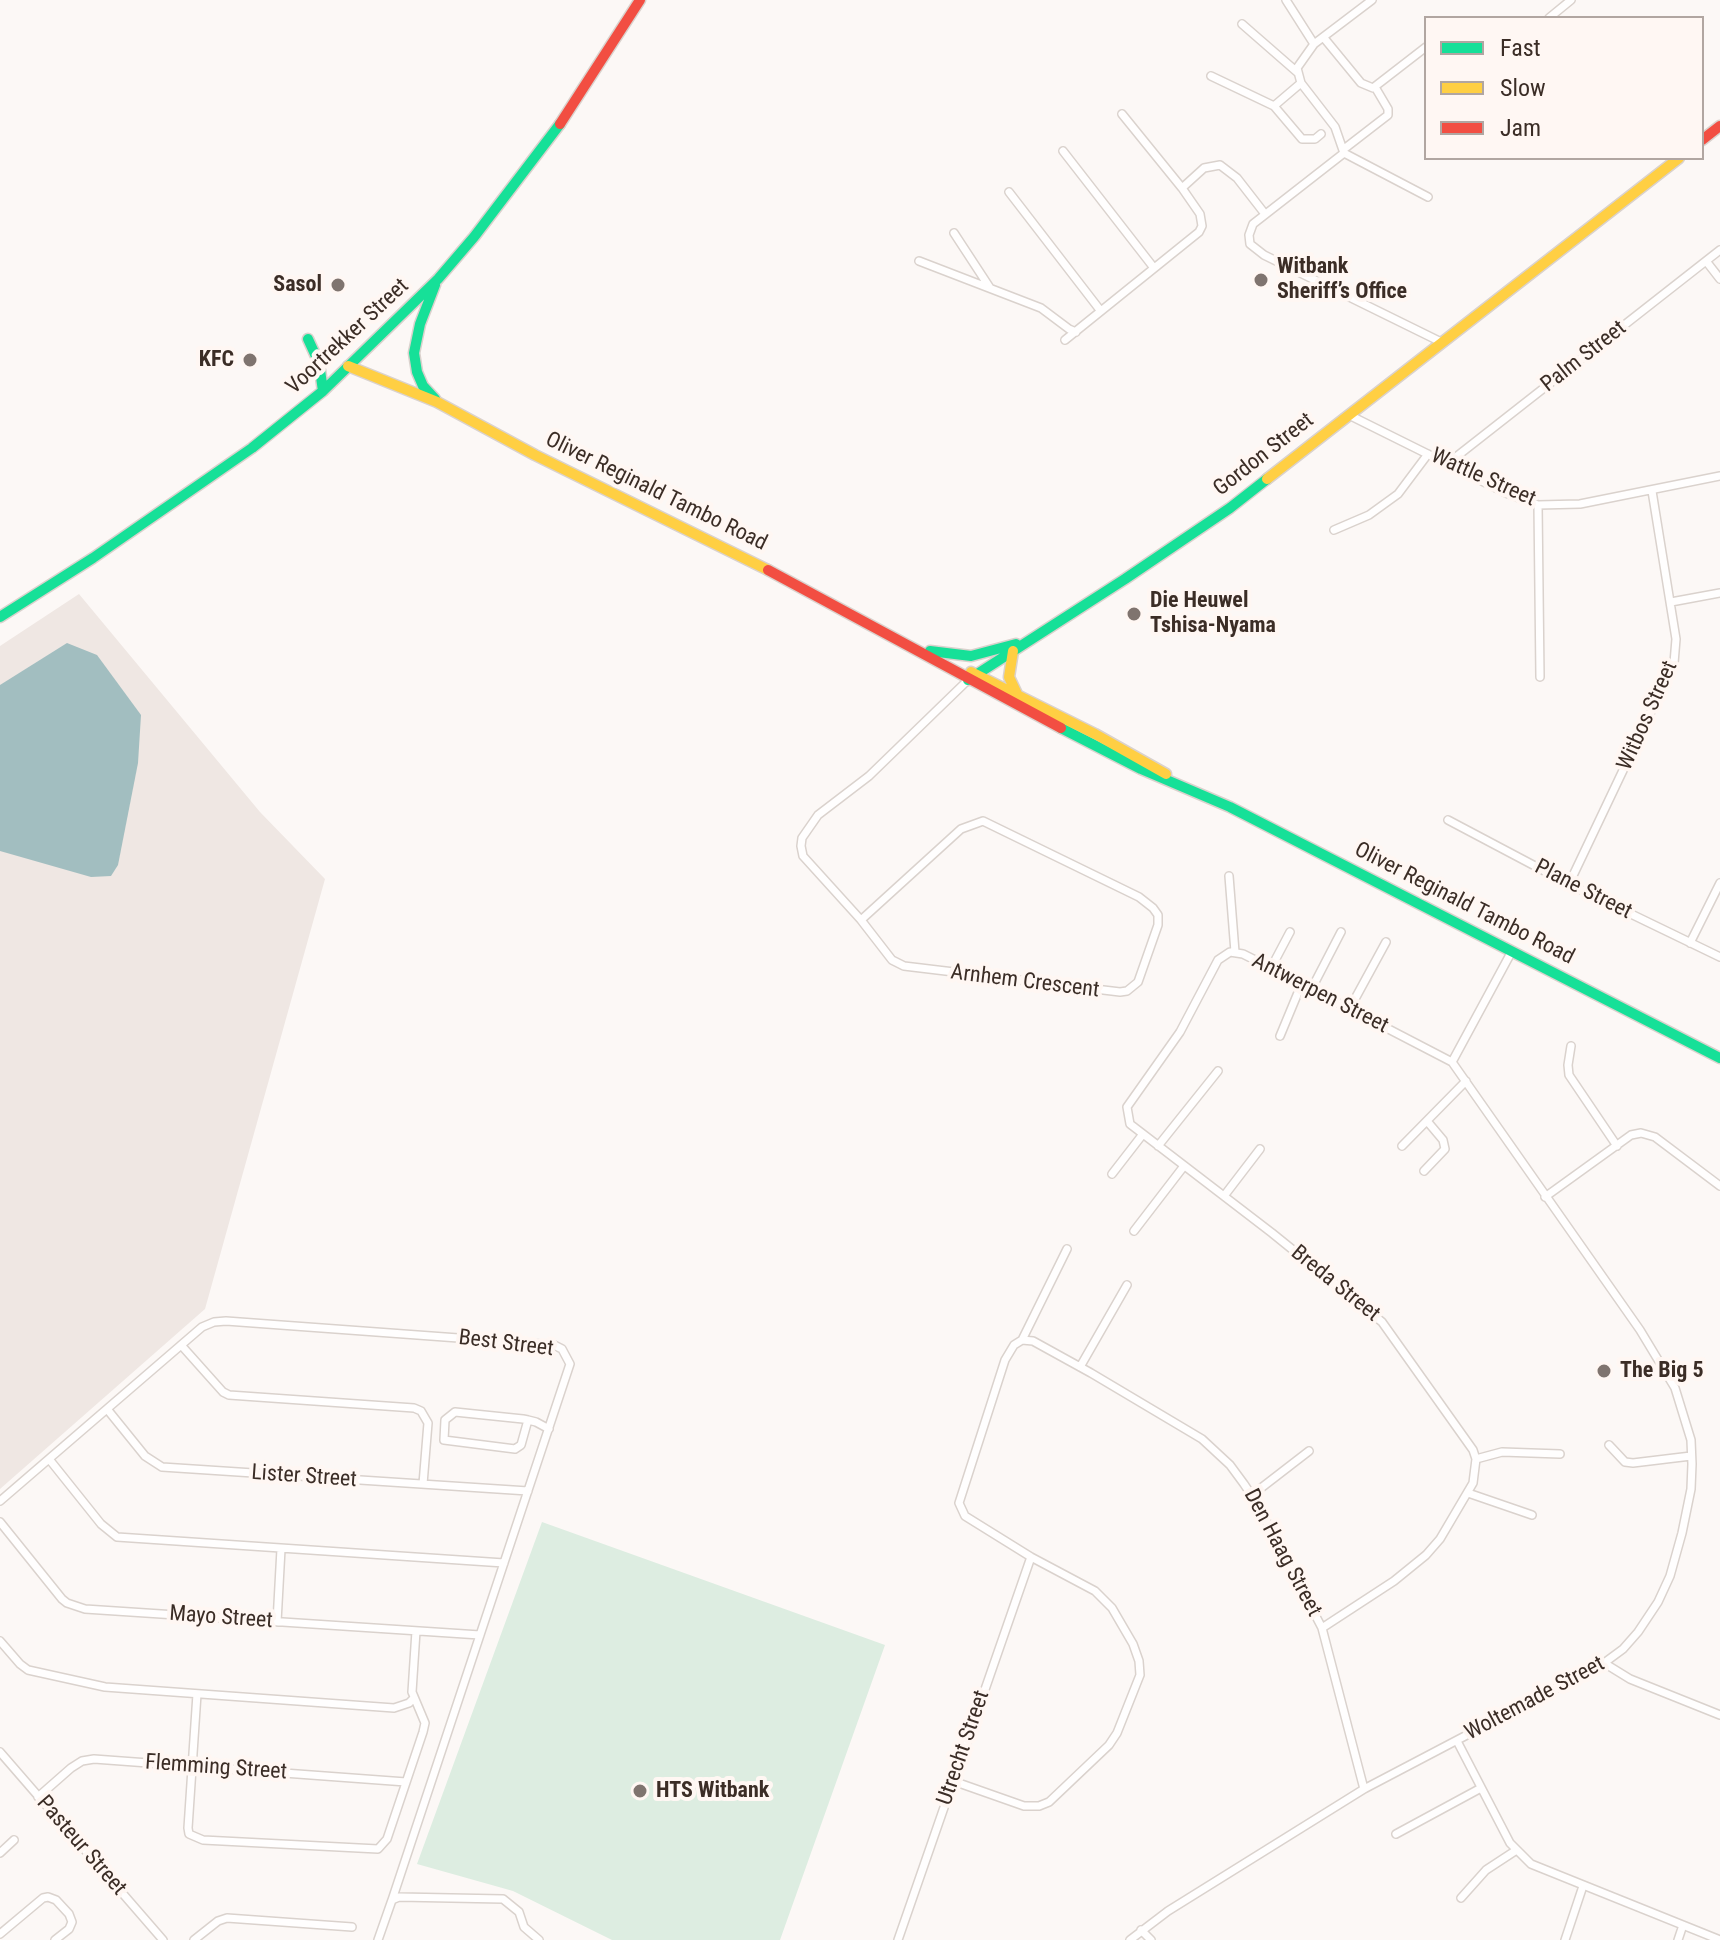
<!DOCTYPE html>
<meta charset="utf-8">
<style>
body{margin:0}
#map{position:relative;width:1720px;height:1940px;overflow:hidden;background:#fcf8f6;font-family:"Roboto Condensed",sans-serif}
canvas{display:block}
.legend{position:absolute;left:1424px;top:16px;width:280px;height:144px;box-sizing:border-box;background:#fff7f3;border:2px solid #b1a6a1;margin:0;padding:10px 14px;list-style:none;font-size:24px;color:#3b2d26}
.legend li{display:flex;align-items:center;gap:16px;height:40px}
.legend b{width:40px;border:2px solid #b1a6a1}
</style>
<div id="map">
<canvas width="1720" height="1940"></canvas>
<ul class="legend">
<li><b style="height:10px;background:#16e098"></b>Fast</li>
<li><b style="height:10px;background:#ffcf43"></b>Slow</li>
<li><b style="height:10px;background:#f24e42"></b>Jam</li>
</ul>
</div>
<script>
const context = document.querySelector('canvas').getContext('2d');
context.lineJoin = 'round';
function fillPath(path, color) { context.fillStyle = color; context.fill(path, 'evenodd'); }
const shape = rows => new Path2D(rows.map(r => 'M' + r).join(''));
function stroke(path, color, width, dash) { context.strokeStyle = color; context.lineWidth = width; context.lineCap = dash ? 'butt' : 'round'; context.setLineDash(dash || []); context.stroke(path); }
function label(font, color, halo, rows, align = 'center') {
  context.font = font + ' "Roboto Condensed",sans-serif'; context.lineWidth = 8; context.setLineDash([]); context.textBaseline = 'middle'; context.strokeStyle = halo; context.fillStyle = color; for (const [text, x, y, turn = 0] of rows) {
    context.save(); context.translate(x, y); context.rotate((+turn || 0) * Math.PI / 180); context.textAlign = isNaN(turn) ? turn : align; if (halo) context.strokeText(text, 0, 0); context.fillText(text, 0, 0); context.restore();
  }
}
const built = shape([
 [79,594,260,812,325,879,205,1309,0,1489,0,646]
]);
const green = shape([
 [542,1522,885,1645,780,1940,612,1940,513,1891,417,1864]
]);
const water = shape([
 [67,643,97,655,141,715,138,763,118,865,111,876,91,877,0,851,0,685]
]);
const street = shape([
 [1286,0,1314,44],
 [1549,18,1571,0],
 [1242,24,1297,72],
 [1324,38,1361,83,1373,88,1426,47],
 [1211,76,1274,106,1301,83],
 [1274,106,1302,139,1315,139,1321,134],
 [1344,149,1388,115,1388,109,1375,87],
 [1063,151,1154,268],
 [1344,153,1253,224,1249,235,1250,244,1264,255,1443,343],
 [1344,153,1335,127,1301,83,1297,68,1314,44,1372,0],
 [1344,153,1428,197],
 [1182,188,1204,168,1220,165,1237,178,1265,214],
 [1009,192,1100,310],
 [954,233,990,288],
 [919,261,1041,308,1069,329,1076,332],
 [1706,261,1720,279],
 [1065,340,1199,232,1202,226,1200,214,1182,188,1122,114],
 [1349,415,1506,493,1538,505,1580,504,1720,476],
 [1447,464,1720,250],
 [1538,505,1540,677],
 [1334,530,1369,515,1398,494,1428,454],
 [1671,602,1720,593],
 [1448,820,1569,884,1720,957],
 [1229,876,1235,952],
 [1569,884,1674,663,1676,639,1652,491],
 [861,920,961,829,983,821,1139,897,1153,908,1158,915,1158,925,1138,982,1127,991,1120,992,904,966,892,960,861,920,803,856,801,846,802,838,818,815,869,776,968,680],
 [1690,943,1720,883],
 [1271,968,1290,932],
 [1312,988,1341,932],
 [1350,1008,1386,942],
 [1280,1036,1302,983],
 [1571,1046,1568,1065,1569,1075,1617,1146],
 [1158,1146,1218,1071],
 [1402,1146,1466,1081],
 [1424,1171,1445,1149,1443,1140,1427,1121],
 [1112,1174,1143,1134],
 [1224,1196,1260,1149],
 [1545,1197,1631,1135,1641,1133,1655,1137,1720,1186],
 [1134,1231,1184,1166],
 [1022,1340,1033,1341,1091,1373,1202,1439,1230,1465,1244,1484,1258,1505,1322,1628,1364,1789],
 [181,1345,223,1392,229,1395,414,1408,421,1411,428,1423,423,1484],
 [1080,1367,1127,1285],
 [107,1409,145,1456,162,1467,528,1491],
 [528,1420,521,1445,515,1449,444,1440,445,1420,455,1412,523,1419,528,1420,536,1422,549,1429],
 [1609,1445,1625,1462,1633,1463,1691,1456],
 [49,1459,101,1524,117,1537,504,1563],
 [1476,1459,1502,1452,1560,1454],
 [1468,1493,1532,1515],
 [1252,1495,1309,1451],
 [0,1501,202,1327,214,1322,226,1321,554,1345,562,1349,570,1364,392,1900],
 [0,1522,62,1599,67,1603,85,1609,480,1635],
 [277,1622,281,1549],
 [1322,1628,1394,1581,1426,1555,1440,1539,1473,1483,1476,1459,1473,1450,1382,1322,1272,1233,1130,1124,1127,1107,1180,1032,1218,960,1230,952,1243,954,1271,968,1452,1062],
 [0,1641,20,1664,28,1670,105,1687,394,1708,409,1703,413,1699],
 [1604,1663,1630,1679,1720,1715],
 [197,1694,188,1828,189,1834,203,1840,378,1849,387,1839,423,1732,425,1723,412,1692,416,1631],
 [1457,1741,1510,1843,1531,1864,1720,1940],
 [0,1752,163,1940],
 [953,1781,1024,1806,1039,1806,1049,1802,1109,1745,1117,1733,1140,1675,1139,1661,1133,1644,1112,1608,1095,1591,1031,1557,965,1516,959,1503,1005,1360,1014,1345,1022,1340,1067,1249],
 [38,1797,71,1768,82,1761,94,1759,406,1782],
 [1396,1834,1481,1788],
 [0,1853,14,1840],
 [1461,1898,1486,1870,1515,1851],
 [1141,1930,1151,1940],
 [0,1934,43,1898,48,1897,56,1900,69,1914,72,1922,69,1929,55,1940],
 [194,1940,218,1921,227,1918,352,1927],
 [378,1940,392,1900,399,1897,503,1899,519,1912,524,1927,539,1940],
 [898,1940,1031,1557],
 [1130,1940,1168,1911,1364,1789,1604,1663,1623,1649,1638,1632,1658,1602,1670,1576,1682,1533,1691,1489,1692,1464,1691,1440,1675,1388,1640,1330,1452,1062,1512,951],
 [1565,1940,1583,1886],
 [1678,1940,1683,1925]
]);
const fast = shape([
 [435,285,420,324,414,353,417,372,423,386,435,399],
 [308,339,319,363,323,391],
 [0,617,93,558,252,448,323,391,438,279,474,237,560,124],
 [930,651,971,656,1016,644],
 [968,680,1125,579,1230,508,1267,479],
 [1061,728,1141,769,1230,807,1720,1058]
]);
const slow = shape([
 [348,366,437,402,535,455,768,570],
 [1267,479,1679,158],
 [1013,651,1009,677,1017,694],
 [971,672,1095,734,1166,774]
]);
const jam = shape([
 [560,124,640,0],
 [1702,140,1720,126],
 [768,570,1061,728]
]);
const markers = [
 [1261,280,8,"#7f746f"],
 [338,285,8,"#7f746f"],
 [250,360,8,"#7f746f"],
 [1134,614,8,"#7f746f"],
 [1604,1371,8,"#7f746f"],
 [640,1791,8,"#7f746f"]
];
const poiNames = [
 ["Witbank",1277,267],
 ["Sheriff’s Office",1277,292],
 ["Sasol",322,285,"right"],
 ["KFC",234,360,"right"],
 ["Die Heuwel",1150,601],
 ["Tshisa-Nyama",1150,626],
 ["The Big 5",1620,1371],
 ["HTS Witbank",656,1791]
];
const streetNames = [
 ["Voortrekker Street",348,337,-43],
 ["Palm Street",1584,357,-38],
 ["Gordon Street",1264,455,-38],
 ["Wattle Street",1483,478,24],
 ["Oliver Reginald Tambo Road",656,492,26],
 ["Witbos Street",1648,716,-66],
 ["Plane Street",1583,890,27],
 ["Oliver Reginald Tambo Road",1464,904,27],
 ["Arnhem Crescent",1025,982,7],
 ["Antwerpen Street",1320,994,27],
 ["Breda Street",1335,1284,39],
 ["Best Street",506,1344,7],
 ["Lister Street",304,1477,4],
 ["Den Haag Street",1282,1553,62],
 ["Mayo Street",221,1618,4],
 ["Woltemade Street",1535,1699,-28],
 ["Utrecht Street",964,1748,-71],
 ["Flemming Street",216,1768,4],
 ["Pasteur Street",81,1846,49]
];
fillPath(built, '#efe7e3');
fillPath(green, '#ddede1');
fillPath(water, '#a2bec0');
stroke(street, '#dad2cd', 10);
stroke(fast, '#dad2cd', 13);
stroke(slow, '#dad2cd', 13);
stroke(jam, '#dad2cd', 13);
stroke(street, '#fffefe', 7);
stroke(fast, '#16e098', 10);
stroke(slow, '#ffcf43', 10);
stroke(jam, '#f24e42', 10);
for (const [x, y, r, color] of markers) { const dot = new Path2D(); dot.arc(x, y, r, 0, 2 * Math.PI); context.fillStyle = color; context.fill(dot); stroke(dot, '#fff7f3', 3); }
label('bold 22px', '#3b2d26', '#fff7f3', poiNames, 'left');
label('22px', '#3b2d26', '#fff7f3', streetNames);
</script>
